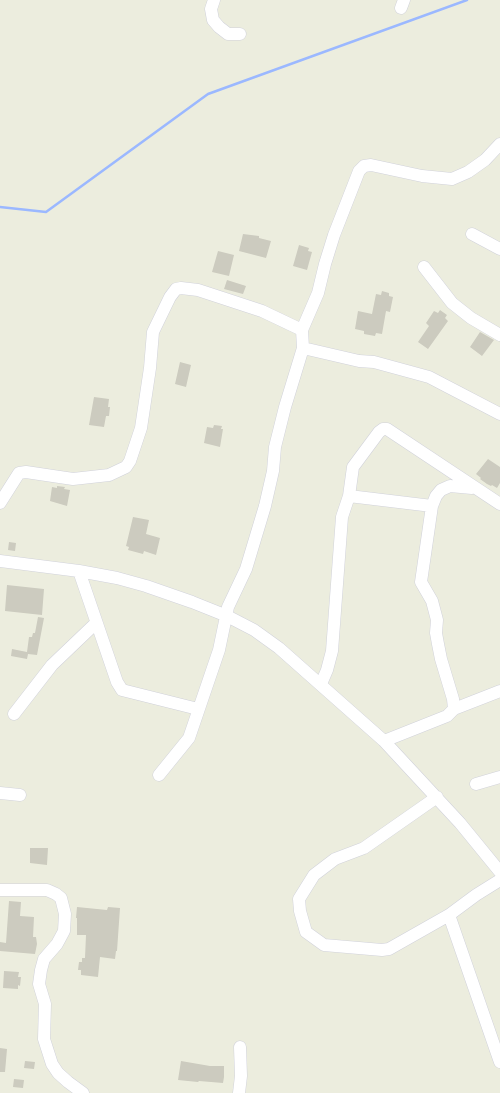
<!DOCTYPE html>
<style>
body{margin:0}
canvas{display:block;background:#ecedde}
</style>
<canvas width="500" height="1093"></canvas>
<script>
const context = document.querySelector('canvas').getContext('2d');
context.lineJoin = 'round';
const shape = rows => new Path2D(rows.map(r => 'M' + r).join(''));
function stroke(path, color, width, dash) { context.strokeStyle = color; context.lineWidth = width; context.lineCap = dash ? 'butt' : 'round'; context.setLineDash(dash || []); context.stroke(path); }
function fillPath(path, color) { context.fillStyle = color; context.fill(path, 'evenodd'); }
const stream = shape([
 [0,207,46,212,208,94,467,0]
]);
const building = shape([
 [243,234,259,236,259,238,271,241,266,258,239,251],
 [299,245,309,248,308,251,312,252,307,270,293,266],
 [218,251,234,255,229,276,212,272],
 [227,280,246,286,243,294,224,289],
 [382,291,389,293,389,296,393,297,390,312,386,311,382,334,376,333,375,336,364,334,364,331,355,329,358,311,372,314,376,294,381,295],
 [440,310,447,315,445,318,448,321,428,349,418,342,429,326,426,323,434,311,438,313],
 [480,332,494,340,482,356,470,347],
 [180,362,191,365,186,387,175,384],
 [94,397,109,399,108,407,110,407,109,416,106,416,104,427,89,425],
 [214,425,222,426,221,429,223,429,220,447,204,443,207,427,213,428],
 [488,459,500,467,500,483,497,488,492,485,491,486,487,484,480,479,481,478,476,474],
 [57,486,65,487,64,489,70,490,67,506,50,501,52,487,57,488],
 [133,517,149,520,146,534,160,538,156,555,144,551,143,554,128,550,129,547,126,546],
 [9,542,16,543,15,551,8,550],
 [7,585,44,589,42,615,5,611],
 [38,617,44,618,37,655,28,654,27,659,11,656,12,649,27,652,29,637,32,637,33,633,35,633],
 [30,848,48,848,47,865,30,863],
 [9,901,21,902,20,916,34,917,33,937,36,937,37,944,35,954,0,951,0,942,6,943],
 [77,907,107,910,108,907,120,908,117,951,116,951,115,959,100,957,98,977,81,975,81,970,78,970,79,962,82,962,82,958,85,958,86,935,77,935,77,918,76,918],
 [4,971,19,972,18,977,21,977,20,986,18,985,18,989,3,988],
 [0,1048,7,1049,5,1072,0,1072],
 [25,1061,35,1062,34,1069,24,1068],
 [181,1061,210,1066,224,1066,224,1077,223,1083,199,1081,198,1082,178,1080],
 [14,1079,24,1080,23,1088,13,1087]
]);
const minor = shape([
 [214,0,211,9,213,20,219,27,228,34,240,34],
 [401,8,404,0],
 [472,234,500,249],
 [424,267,452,303,471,318,500,335],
 [303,348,359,361,374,362,429,377,500,414],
 [349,496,432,506,421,582,432,601,437,620,436,633,438,644,441,659,453,699,454,709],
 [0,503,19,473,26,472,73,479,109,475,126,467,130,461,141,428,150,368,153,332,170,297,176,289,181,288,198,290,262,311,302,330],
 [432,506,436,496,441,490,450,486,472,488],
 [0,561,79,571,117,578,146,586,192,602,227,616,254,630,279,648,384,741,460,823,500,872],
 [79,571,117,682,122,690,198,709],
 [321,684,327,670,332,651,342,517,349,496,353,467,379,432,383,429,387,429,500,504],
 [14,714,52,665,96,623],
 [384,741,447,716,454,709,500,691],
 [159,775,189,738,219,650,228,607,246,569,265,506,273,471,275,447,285,407,303,348,302,330,318,293,325,264,334,235,359,171,364,166,371,165,422,176,452,179,468,172,485,160,500,144],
 [476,784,500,777],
 [0,793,20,795],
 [437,797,364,848,335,859,314,875,299,899,300,911,306,932,324,945,382,950,389,949,449,915,476,895,500,880],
 [0,890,47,890,56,894,61,898,65,914,64,931,57,944,44,959,41,970,39,984,45,1004,44,1039,52,1064,58,1073,68,1082,83,1093],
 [449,915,500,1062],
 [239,1093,241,1076,240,1047]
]);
stroke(stream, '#9bb8ff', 2.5);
fillPath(building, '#cccbbf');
stroke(minor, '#d1d2da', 13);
stroke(minor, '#fff', 12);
</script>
